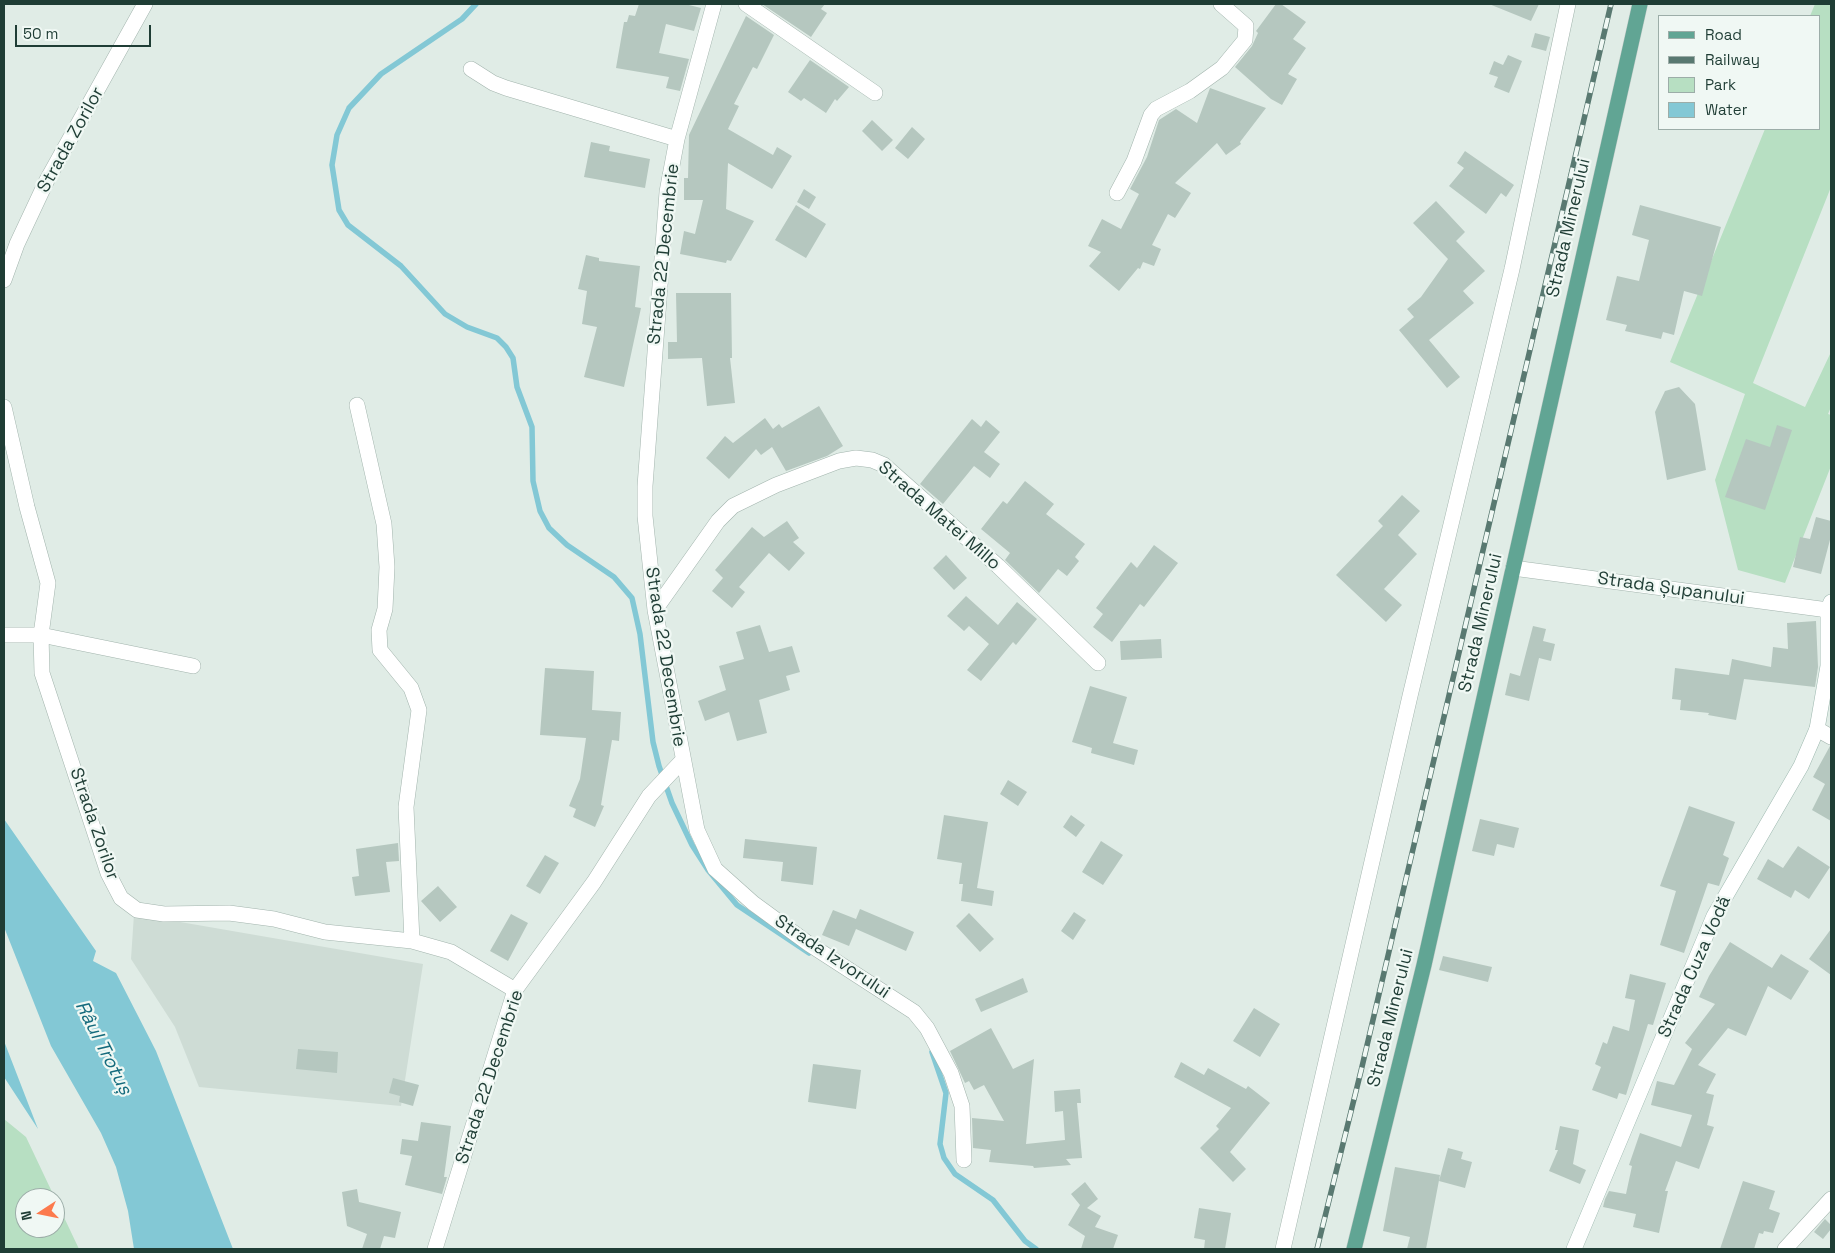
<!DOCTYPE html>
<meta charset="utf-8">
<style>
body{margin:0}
#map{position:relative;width:1835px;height:1253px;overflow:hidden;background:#e0ece6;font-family:"Space Grotesk",sans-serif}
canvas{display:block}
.frame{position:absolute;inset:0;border:5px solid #1f3d35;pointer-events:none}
.legend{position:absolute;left:1658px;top:15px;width:162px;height:115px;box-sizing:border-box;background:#f0f8f4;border:1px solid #9cada8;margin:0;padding:6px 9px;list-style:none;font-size:15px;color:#1f3d35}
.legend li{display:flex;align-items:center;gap:10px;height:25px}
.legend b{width:25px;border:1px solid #9cada8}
.north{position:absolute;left:15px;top:1188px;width:50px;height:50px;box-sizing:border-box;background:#f0f8f4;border:1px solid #9cada8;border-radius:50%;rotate:259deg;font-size:14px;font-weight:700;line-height:20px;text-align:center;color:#1f3d35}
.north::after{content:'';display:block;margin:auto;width:18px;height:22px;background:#fc7a4d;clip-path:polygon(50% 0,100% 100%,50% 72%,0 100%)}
.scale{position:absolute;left:15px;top:25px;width:136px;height:22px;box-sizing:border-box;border:2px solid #1f3d35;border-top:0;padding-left:6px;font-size:15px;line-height:18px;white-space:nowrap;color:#1f3d35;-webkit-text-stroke:4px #f0f8f4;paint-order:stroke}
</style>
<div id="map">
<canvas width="1835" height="1253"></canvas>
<div class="frame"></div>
<ul class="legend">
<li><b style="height:6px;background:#61a594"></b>Road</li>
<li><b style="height:6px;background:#597971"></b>Railway</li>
<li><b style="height:14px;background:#b7dfc2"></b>Park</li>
<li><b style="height:14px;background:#83c8d5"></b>Water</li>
</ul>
<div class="north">N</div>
<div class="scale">50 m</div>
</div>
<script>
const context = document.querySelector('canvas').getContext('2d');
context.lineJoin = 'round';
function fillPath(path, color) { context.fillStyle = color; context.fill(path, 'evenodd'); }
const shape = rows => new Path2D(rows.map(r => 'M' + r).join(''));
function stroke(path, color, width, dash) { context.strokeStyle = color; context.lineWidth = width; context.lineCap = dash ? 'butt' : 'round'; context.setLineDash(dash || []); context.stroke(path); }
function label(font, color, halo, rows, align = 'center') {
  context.font = font + ' "Space Grotesk",sans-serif'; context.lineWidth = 4.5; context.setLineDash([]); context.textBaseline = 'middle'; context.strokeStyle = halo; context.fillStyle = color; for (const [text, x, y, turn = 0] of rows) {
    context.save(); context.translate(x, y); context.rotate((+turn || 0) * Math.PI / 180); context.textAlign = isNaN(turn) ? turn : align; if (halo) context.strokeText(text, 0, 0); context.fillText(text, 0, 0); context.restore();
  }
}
const built = shape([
 [134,914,423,964,401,1106,199,1087,175,1027,131,959]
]);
const green = shape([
 [1815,4,1831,4,1831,187,1753,383,1805,407,1831,352,1831,407,1828,414,1831,415,1831,466,1785,583,1738,570,1715,480,1745,394,1670,362,1765,129,1819,129,1819,16,1810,16],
 [4,1119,26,1137,79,1249,4,1249],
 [25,1198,55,1198,55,1228,25,1228]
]);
const water = shape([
 [4,819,96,951,93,961,116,973,156,1051,233,1249,134,1249,128,1211,116,1167,101,1133,51,1046,4,927],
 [4,1041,38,1129,4,1077]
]);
const stream = shape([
 [476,4,462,19,381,74,349,108,337,135,332,165,339,210,348,225,401,266,445,314,467,327,497,338,506,347,513,358,517,387,532,427,533,481,540,511,549,528,567,545,614,577,632,598,640,634,653,742,659,766,672,803,692,845,708,870,737,905,809,953],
 [932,1052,946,1093,940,1144,944,1158,955,1174,993,1200,1025,1241,1036,1249]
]);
const building = shape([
 [639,4,685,4,701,8,694,31,666,24,659,53,689,59,680,91,666,88,669,77,616,68,624,22,627,22,629,15,635,16],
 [762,4,825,4,821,9,827,13,811,37],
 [1276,4,1281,4,1306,22,1293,39,1306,48,1288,74,1297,79,1282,105,1271,99,1235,67,1252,46,1258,33,1256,31],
 [1489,4,1539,4,1531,21],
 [746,16,774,35,757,69,753,67,734,104,739,106,728,129,773,155,777,147,792,156,772,189,728,163,726,209,754,221,731,261,727,260,726,263,680,254,684,231,695,234,703,200,684,200,684,178,688,178,689,135],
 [1535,33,1550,37,1546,51,1531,47],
 [1508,55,1522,61,1509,93,1494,87,1498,77,1489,74,1494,61,1503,65],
 [810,60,849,87,837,101,835,99,826,113,804,98,801,101,788,92],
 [1210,88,1266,108,1240,142,1241,144,1226,155,1217,143,1175,183,1191,193,1175,218,1168,214,1152,245,1161,249,1154,266,1143,262,1140,269,1138,268,1119,291,1089,266,1101,252,1088,246,1102,219,1121,229,1139,194,1130,189,1147,157,1159,120,1176,109,1197,123],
 [872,120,893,140,882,151,862,131],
 [912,127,925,139,908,159,895,148],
 [591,142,610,146,609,151,650,159,645,188,584,177],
 [1465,151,1514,185,1506,197,1501,193,1486,214,1449,186,1464,168,1457,163],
 [804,189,816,197,809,209,797,202],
 [1436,201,1465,232,1456,241,1485,271,1463,291,1474,303,1429,340,1460,377,1447,388,1399,330,1414,317,1407,309,1421,297,1448,259,1413,223],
 [796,205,826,224,806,258,775,240],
 [1640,205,1721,227,1702,296,1684,291,1674,335,1663,332,1661,339,1625,331,1627,325,1606,320,1617,276,1639,281,1649,240,1632,235],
 [586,255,599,258,599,261,640,266,635,307,641,308,624,387,584,377,597,327,582,324,587,291,578,289],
 [676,293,731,293,732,358,730,358,735,403,707,406,702,358,668,359,668,342,677,342],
 [1679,387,1695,404,1706,470,1667,480,1655,412,1665,391],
 [819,406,843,446,827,456,786,471,772,447,761,455,756,449,729,479,706,458,725,436,733,443,765,418,773,429,779,424,782,428],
 [972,419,981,427,986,420,1000,432,984,452,1000,464,990,478,974,466,943,504,920,484],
 [1777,425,1792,430,1765,510,1725,497,1746,439,1770,447],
 [1025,481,1054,504,1046,514,1085,544,1075,557,1079,561,1067,576,1058,569,1039,593,1005,560,1010,553,981,529,1003,501,1007,504],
 [1402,495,1420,511,1398,535,1417,554,1384,589,1402,605,1386,622,1336,575,1383,526,1378,521],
 [1816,517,1831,521,1831,536,1821,574,1793,567,1800,537,1810,539],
 [787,521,799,538,793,542,805,553,789,571,769,553,739,587,745,592,732,608,712,591,723,578,715,570,752,527,764,537],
 [1154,545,1178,563,1144,607,1140,604,1112,642,1093,627,1103,614,1096,608,1131,562,1137,568],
 [946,555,967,578,954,590,933,568],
 [966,596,998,625,1017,602,1037,619,1016,645,1013,642,981,681,967,670,989,644,969,626,964,631,947,616],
 [1816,621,1818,667,1815,687,1744,679,1736,720,1708,715,1709,713,1680,710,1681,700,1672,699,1675,668,1729,675,1732,659,1771,667,1773,647,1788,649,1787,623],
 [760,625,769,652,792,646,800,672,786,676,790,690,759,700,767,733,737,741,729,712,705,721,698,701,726,690,719,666,744,659,736,632],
 [1533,626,1546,629,1543,641,1555,644,1551,661,1539,658,1529,701,1505,695,1510,673,1520,676],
 [1161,639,1162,658,1121,660,1120,641],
 [545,668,594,671,592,710,621,712,619,741,612,740,601,805,604,806,595,827,573,817,576,809,569,806,580,779,586,738,540,735],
 [1090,686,1127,697,1113,743,1138,750,1134,765,1091,753,1092,748,1072,742],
 [1830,746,1831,746,1831,821,1812,810,1825,784,1813,777],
 [1008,780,1027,792,1018,806,1000,794],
 [1689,806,1735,822,1723,855,1729,858,1719,886,1708,883,1684,953,1660,945,1676,891,1660,886],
 [944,815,988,822,977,888,994,891,992,906,961,901,963,884,959,884,962,863,937,859],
 [1071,815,1085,825,1076,837,1063,827],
 [1480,819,1519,828,1514,848,1497,844,1494,856,1472,851],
 [745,839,817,847,813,885,781,881,783,862,743,858],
 [1101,841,1123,855,1103,885,1082,872],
 [398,843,399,861,386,862,390,892,355,896,352,877,359,876,356,849],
 [1798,846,1830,867,1809,899,1795,890,1791,898,1757,879,1768,859,1783,868],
 [545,855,559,863,540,894,526,886],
 [438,886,457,907,440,922,421,901],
 [860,909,914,932,906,951,856,929,849,946,822,935,833,910,856,919],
 [1074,912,1086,920,1073,940,1061,931],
 [969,913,994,939,980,952,956,926],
 [511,914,528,923,508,961,490,951],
 [1831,929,1831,975,1809,959],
 [1730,942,1772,968,1781,954,1809,971,1791,1000,1768,986,1746,1036,1728,1028,1698,1065,1716,1074,1706,1093,1714,1095,1707,1125,1714,1127,1699,1169,1676,1161,1665,1191,1668,1191,1659,1233,1633,1227,1636,1214,1603,1207,1605,1199,1609,1191,1626,1194,1632,1166,1629,1165,1640,1133,1681,1147,1692,1115,1651,1105,1657,1081,1674,1085,1692,1049,1685,1043,1715,1004,1699,997,1709,976],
 [1443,956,1492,967,1488,982,1439,970],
 [1630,974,1666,983,1653,1025,1648,1024,1626,1095,1619,1093,1617,1099,1592,1090,1601,1067,1595,1064,1603,1042,1607,1044,1613,1026,1629,1031,1635,1000,1625,998],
 [1023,978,1028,992,981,1012,975,999],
 [1254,1008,1280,1024,1260,1057,1233,1041],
 [991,1028,1013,1069,1034,1059,1026,1144,1065,1140,1063,1111,1055,1112,1054,1091,1080,1089,1081,1103,1077,1103,1082,1158,1066,1159,1071,1165,1034,1168,1033,1166,989,1162,991,1150,973,1148,972,1118,1004,1121,984,1085,974,1090,969,1081,965,1083,950,1051],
 [298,1049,338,1052,337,1073,296,1069],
 [1181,1062,1204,1075,1208,1068,1246,1089,1248,1086,1270,1103,1230,1152,1246,1169,1233,1182,1200,1148,1219,1129,1216,1126,1231,1108,1174,1077],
 [813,1064,861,1070,856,1109,808,1102],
 [393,1078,419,1085,413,1106,399,1102,400,1096,389,1093],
 [421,1122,451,1126,444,1177,447,1177,442,1194,405,1185,412,1156,400,1154,402,1139,418,1141],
 [1560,1126,1579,1130,1573,1164,1586,1170,1580,1184,1549,1171,1558,1150,1555,1150],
 [1448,1148,1463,1152,1461,1159,1472,1162,1465,1188,1439,1181],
 [1395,1167,1440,1175,1426,1249,1407,1249,1410,1237,1383,1231],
 [1743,1181,1775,1191,1769,1209,1780,1213,1773,1233,1764,1231,1763,1234,1759,1233,1754,1249,1720,1249],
 [1085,1182,1098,1199,1087,1208,1101,1216,1095,1227,1118,1235,1113,1249,1081,1249,1085,1236,1068,1225,1080,1205,1071,1194],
 [357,1189,359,1202,401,1212,395,1238,384,1236,380,1249,362,1249,367,1234,347,1226,342,1192],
 [1199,1208,1231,1213,1225,1249,1204,1249,1205,1240,1194,1238],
 [1825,1219,1831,1225,1831,1229,1823,1239,1814,1232]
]);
const street = shape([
 [714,4,677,139,667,192,645,486,645,516,655,610,697,830,715,869,753,903,809,944,914,1012,927,1028,951,1073,962,1106,964,1160],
 [746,4,875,93],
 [471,69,493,83,506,88,677,139],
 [1117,193,1134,161,1151,115,1156,109,1190,91,1222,68,1245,40,1246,26,1221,4],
 [4,280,17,244,47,180,145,4],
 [357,405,384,524,387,567,385,609,379,630,380,650,411,688,419,710,406,807,412,941],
 [4,407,27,507,48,583,41,635,42,673,108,873,121,898,137,910,164,914,229,913,274,919,325,932,412,941,451,952,515,990],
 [1513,568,1828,610],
 [655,610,718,521,733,506,776,485,839,461,856,458,872,460,884,465,998,566,1098,663],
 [4,635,41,635,193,666],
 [1817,729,1831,737],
 [435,1249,515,990,594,882,649,796,682,761],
 [1283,1249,1410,696,1512,269,1568,4],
 [1785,1249,1831,1199]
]);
const secondary = shape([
 [1574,1249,1714,916,1801,766,1817,729,1828,666,1828,610,1831,602]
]);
const primary = shape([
 [1354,1249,1424,965,1640,4]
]);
const rail = shape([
 [1317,1249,1361,1071,1611,4]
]);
const streetNames = [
 ["Strada Zorilor",71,140,-61],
 ["Strada Minerului",1569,228,-77],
 ["Strada 22 Decembrie",664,254,-84],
 ["Strada Matei Millo",939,516,41],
 ["Strada Șupanului",1671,589,8],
 ["Strada Minerului",1481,623,-77],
 ["Strada 22 Decembrie",665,657,81],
 ["Strada Zorilor",94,824,71],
 ["Strada Izvorului",832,957,34],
 ["Strada Cuza Vodă",1695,967,-66],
 ["Strada Minerului",1391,1018,-76],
 ["Strada 22 Decembrie",490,1077,-72]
];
const waterNames = [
 ["Râul Trotuș",103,1048,63]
];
fillPath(built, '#cedcd5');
fillPath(green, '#b7dfc2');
fillPath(water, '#83c8d5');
stroke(stream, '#83c8d5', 5.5);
fillPath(building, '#b5c7bf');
stroke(street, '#a2b4ad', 16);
stroke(secondary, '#9db8af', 16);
stroke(primary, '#c0c9c6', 16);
stroke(street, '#fff', 15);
stroke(secondary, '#fff', 15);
stroke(primary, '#61a594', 15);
stroke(rail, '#597971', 5.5);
stroke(rail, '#f0f8f4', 4, [11]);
label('18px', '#1f3d35', '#f0f8f4', streetNames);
label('italic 19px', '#156b7d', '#f0f8f4', waterNames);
</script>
